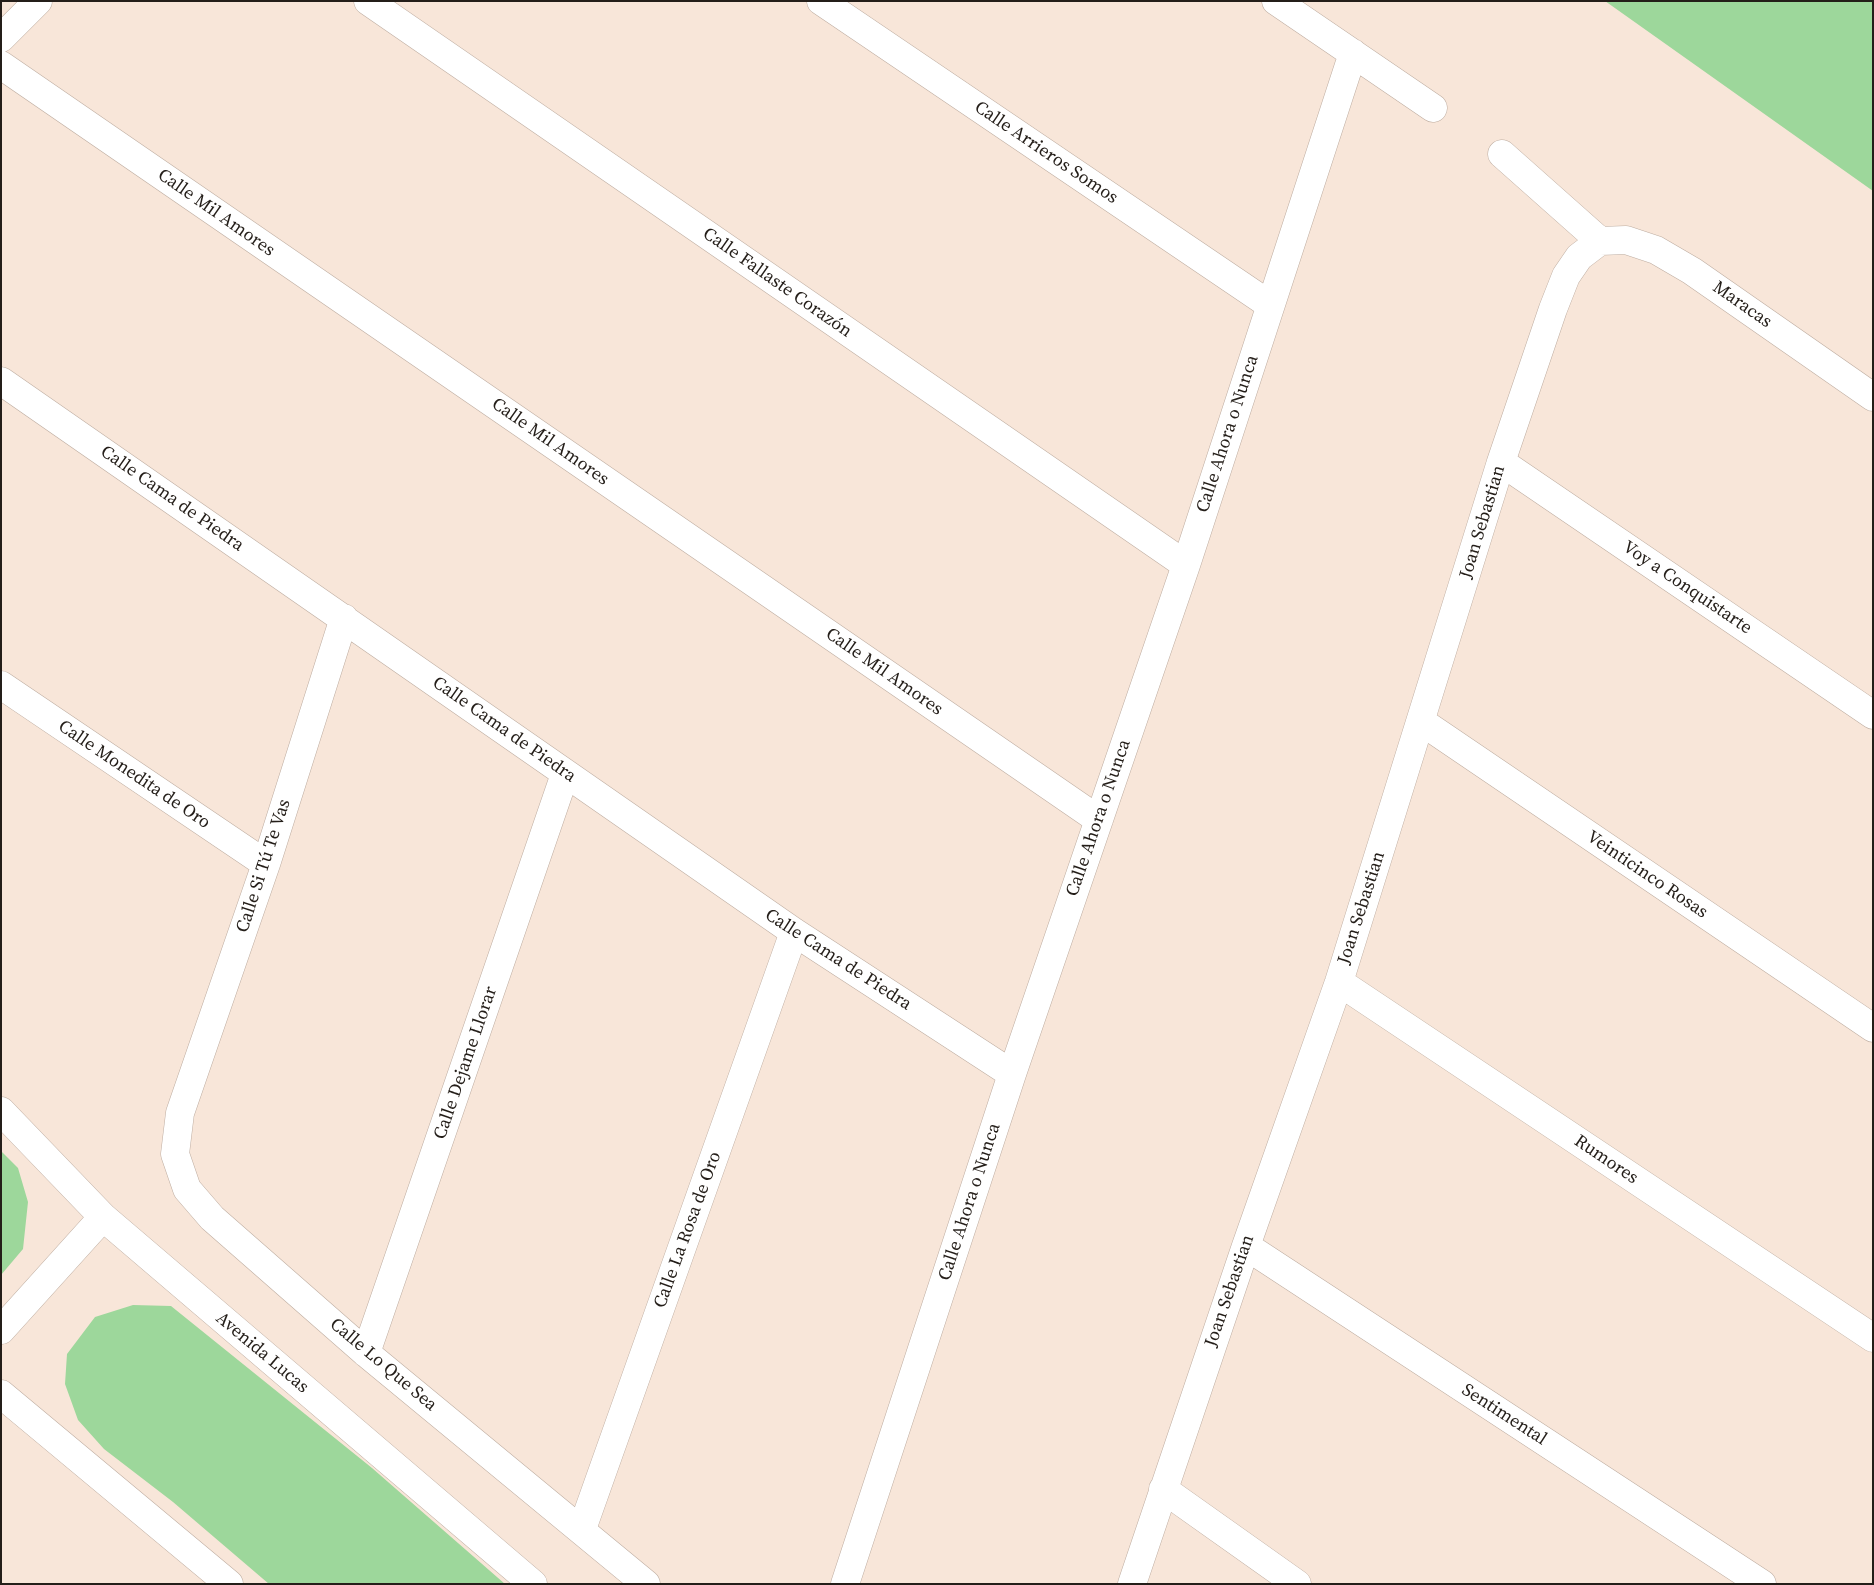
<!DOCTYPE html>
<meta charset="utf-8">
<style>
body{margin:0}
#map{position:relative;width:1874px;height:1585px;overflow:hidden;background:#f8e6d9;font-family:"Source Serif 4",serif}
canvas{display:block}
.frame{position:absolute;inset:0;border:2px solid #241e19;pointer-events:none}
</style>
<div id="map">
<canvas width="1874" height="1585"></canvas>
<div class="frame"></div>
</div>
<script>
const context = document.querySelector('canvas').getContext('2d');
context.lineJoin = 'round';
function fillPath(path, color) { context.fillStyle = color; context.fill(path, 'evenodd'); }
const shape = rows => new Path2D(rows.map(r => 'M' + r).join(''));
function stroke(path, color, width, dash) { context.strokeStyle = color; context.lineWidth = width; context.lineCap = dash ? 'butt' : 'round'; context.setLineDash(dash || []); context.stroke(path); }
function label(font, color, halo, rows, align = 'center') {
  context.font = font + ' "Source Serif 4",serif'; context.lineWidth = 4; context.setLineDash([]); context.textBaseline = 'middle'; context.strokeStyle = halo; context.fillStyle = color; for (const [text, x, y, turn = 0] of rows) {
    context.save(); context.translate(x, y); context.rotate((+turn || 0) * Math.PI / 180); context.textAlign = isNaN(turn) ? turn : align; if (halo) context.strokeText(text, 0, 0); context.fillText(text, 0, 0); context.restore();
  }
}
const green = shape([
 [1605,1,1873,1,1873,191],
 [1,1151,18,1168,28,1202,23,1249,1,1275],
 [133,1305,171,1306,372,1468,505,1584,269,1584,173,1502,104,1449,78,1420,65,1384,67,1354,95,1317]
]);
const street = shape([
 [368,1,1186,565],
 [821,1,1270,305],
 [1276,1,1433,108],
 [1,38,38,1],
 [1,65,1099,820],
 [1502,154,1600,241],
 [1600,241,1626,240,1656,250,1692,271,1873,397],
 [1,381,794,932,1012,1074],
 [1501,462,1873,715],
 [344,618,266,864,180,1113,175,1154,187,1189,212,1218,366,1353,646,1584],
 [1,685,266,864],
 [1422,722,1873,1028],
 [1339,982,1873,1338],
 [1246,1246,1762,1584],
 [366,1353,565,774],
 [1163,1489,1297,1584],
 [582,1529,794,932],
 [845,1584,1012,1074,1186,565,1353,53],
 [1132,1584,1246,1246,1339,982,1501,462,1553,309,1566,276,1579,257,1600,241]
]);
const secondary = shape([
 [1,1111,103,1217,533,1584],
 [1,1330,103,1217],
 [1,1394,229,1584]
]);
const streetNames = [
 ["Calle Arrieros Somos",1046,153,34],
 ["Calle Mil Amores",216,213,35],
 ["Calle Fallaste Corazón",777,283,35],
 ["Maracas",1742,305,35],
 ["Calle Ahora o Nunca",1228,434,-72],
 ["Calle Mil Amores",550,442,35],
 ["Calle Cama de Piedra",172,499,35],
 ["Joan Sebastian",1483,522,-73],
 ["Voy a Conquistarte",1687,588,34],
 ["Calle Mil Amores",884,672,35],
 ["Calle Cama de Piedra",504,730,35],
 ["Calle Monedita de Oro",134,775,34],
 ["Calle Ahora o Nunca",1099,818,-71],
 ["Calle Si Tú Te Vas",264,866,-72],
 ["Veinticinco Rosas",1647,875,34],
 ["Joan Sebastian",1362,908,-72],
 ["Calle Cama de Piedra",838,960,33],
 ["Calle Dejame Llorar",466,1063,-71],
 ["Rumores",1606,1160,34],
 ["Calle Ahora o Nunca",970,1202,-72],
 ["Calle La Rosa de Oro",688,1230,-70],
 ["Joan Sebastian",1230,1291,-71],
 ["Avenida Lucas",262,1353,40],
 ["Calle Lo Que Sea",383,1365,40],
 ["Sentimental",1504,1415,33]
];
fillPath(green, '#9dd79b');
stroke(street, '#beada1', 29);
stroke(secondary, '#beada1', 29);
stroke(street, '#fff', 28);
stroke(secondary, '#fff', 28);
label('18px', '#241e19', '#fff', streetNames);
</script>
